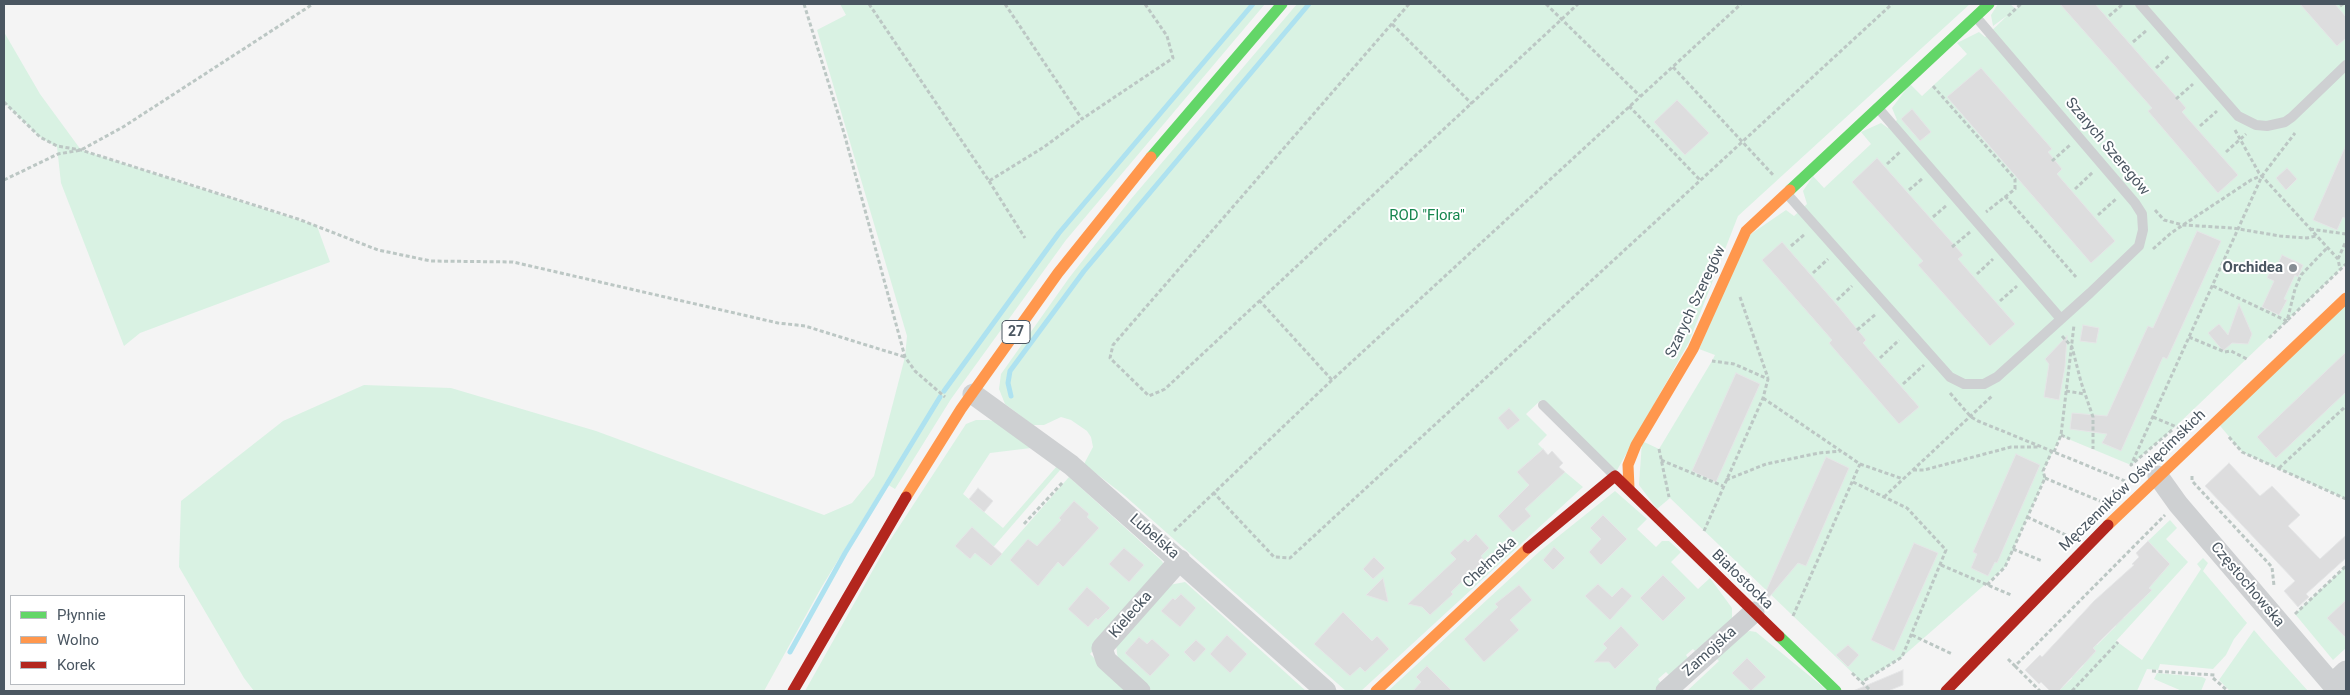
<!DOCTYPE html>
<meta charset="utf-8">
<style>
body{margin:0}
#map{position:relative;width:2350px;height:695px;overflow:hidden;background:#f4f4f4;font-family:Roboto,sans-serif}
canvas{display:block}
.frame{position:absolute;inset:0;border:5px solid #4a5661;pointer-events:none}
.legend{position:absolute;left:10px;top:595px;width:175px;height:90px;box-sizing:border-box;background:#fff;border:1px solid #b7bbc0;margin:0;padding:6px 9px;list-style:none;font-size:15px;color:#4a5661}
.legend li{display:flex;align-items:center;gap:10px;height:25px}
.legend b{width:25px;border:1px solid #b7bbc0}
</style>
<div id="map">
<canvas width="2350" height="695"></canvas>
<div class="frame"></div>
<ul class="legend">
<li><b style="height:6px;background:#63d668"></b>Płynnie</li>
<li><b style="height:6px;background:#ff974d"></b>Wolno</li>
<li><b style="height:6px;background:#b3261e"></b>Korek</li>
</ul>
</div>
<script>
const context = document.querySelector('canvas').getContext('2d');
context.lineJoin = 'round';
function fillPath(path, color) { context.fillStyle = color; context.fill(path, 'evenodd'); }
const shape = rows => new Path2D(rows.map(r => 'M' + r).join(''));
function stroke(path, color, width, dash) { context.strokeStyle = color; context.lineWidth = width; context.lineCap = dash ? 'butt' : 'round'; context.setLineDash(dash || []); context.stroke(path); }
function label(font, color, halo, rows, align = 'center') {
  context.font = font + ' Roboto,sans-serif'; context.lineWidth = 4; context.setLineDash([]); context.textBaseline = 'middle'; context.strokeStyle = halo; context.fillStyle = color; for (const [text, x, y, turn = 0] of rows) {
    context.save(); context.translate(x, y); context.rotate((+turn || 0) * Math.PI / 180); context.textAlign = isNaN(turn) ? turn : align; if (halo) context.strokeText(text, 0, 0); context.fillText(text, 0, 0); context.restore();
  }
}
const green = shape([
 [840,4,1265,4,1066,240,951,399,895,489,885,483,821,588,764,691,254,691,244,678,179,567,181,501,283,421,364,385,451,388,596,431,824,515,852,503,874,476,905,357,907,336,817,30,846,15],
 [1297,4,1970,4,1738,216,1689,342,1616,472,1541,400,1526,414,1547,435,1538,444,1543,449,1518,472,1565,472,1583,487,1361,691,1346,691,1125,496,1084,464,1093,447,1091,437,1087,431,1071,420,1061,417,1044,425,1033,425,1005,404,999,389,1001,374,1069,278,1131,199],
 [1998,4,2010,4,2016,9,2021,4,2346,4,2346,264,2176,426,2131,465,2061,436,2043,471,2045,478,2005,567,1902,657,1862,682,1670,498,1657,509,1639,485,1642,441,1659,449,1712,361,1715,355,1699,349,1748,236,1786,210,1794,216,1807,204,1803,191,1813,176,1824,188,1871,144,1861,132,1881,123,1888,128,1897,120,1892,108,1910,84,1922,96,1967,54,1957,43,1979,32,1985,37,2008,15,1993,26,1991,15],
 [4,32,40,94,81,150,317,226,330,262,140,333,124,346,61,183,57,147,40,137,4,102],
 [2346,298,2346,499,2242,452,2216,421],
 [976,420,989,420,999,423,1031,448,990,453,963,494,1003,528,1057,466,1061,469,983,559,991,566,1069,477,1162,561,1166,569,1090,654,1129,691,805,691,887,545,966,424],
 [1615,491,1647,519,1637,529,1656,547,1662,541,1669,541,1681,552,1671,562,1698,589,1710,578,1732,608,1732,619,1695,651,1693,649,1686,655,1688,658,1669,675,1666,672,1658,679,1660,682,1656,691,1388,691,1540,551],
 [2170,520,2177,528,2166,539,2188,562,2116,641,2142,660,2201,569,2197,564,2203,558,2208,563,2203,571,2247,623,2234,639,2226,655,2213,669,2160,664,2158,670,2147,669,2137,691,2059,691,2072,678,2068,674,2076,673,2083,666,2090,645,2097,645,2116,626,2113,622,2120,614,2124,618,2151,590,2148,587,2170,564,2148,541],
 [2346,566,2346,648,2333,660,2295,614],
 [1185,582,1306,691,1152,691,1118,660,1116,645,1169,585],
 [2254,630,2265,643,2308,691,2230,691,2219,680],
 [1750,631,1756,632,1828,691,1687,691,1719,661,1714,656,1745,632],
 [2157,673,2202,677,2206,679,2201,691,2182,691,2154,679]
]);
const stream = shape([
 [944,391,1059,233,1253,4],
 [1011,396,1008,383,1010,371,1084,271,1309,4],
 [790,652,845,553,940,397]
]);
const building = shape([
 [2060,4,2095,4,2186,108,2182,112,2238,175,2218,193,2148,111,2152,108,2060,4],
 [2300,4,2335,4,2346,17,2346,38,2337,46,2300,4],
 [1981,68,2052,149,2048,152,2062,169,2057,174,2115,241,2091,263,1947,97,1981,68],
 [1677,100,1709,133,1685,155,1654,122,1677,100],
 [1912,109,1931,132,1920,141,1901,119,1912,109],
 [2346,145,2346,219,2343,217,2337,230,2313,220,2346,145],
 [1877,158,1963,255,1958,259,2015,324,1990,346,1918,265,1923,261,1852,182,1877,158],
 [2287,168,2297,179,2286,190,2276,178,2287,168],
 [2197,231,2221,241,2167,359,2163,357,2121,451,2102,443,2107,434,2070,429,2072,413,2107,416,2148,326,2153,328,2197,231],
 [1782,242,1838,306,1866,340,1863,343,1919,407,1899,424,1829,343,1832,340,1762,260,1782,242],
 [2282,255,2303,265,2298,277,2295,275,2284,299,2287,300,2279,315,2262,307,2274,281,2267,278,2273,265,2277,266,2282,255],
 [2239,304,2252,334,2248,344,2232,343,2223,351,2208,333,2219,324,2228,335,2239,304],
 [2083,325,2099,328,2096,343,2080,341,2083,325],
 [2067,336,2065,367,2059,400,2044,397,2049,364,2045,359,2067,336],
 [2346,352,2346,392,2276,458,2257,437,2346,352],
 [1736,373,1760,384,1716,482,1692,471,1736,373],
 [1509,408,1520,420,1508,430,1498,418,1509,408],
 [1543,449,1548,455,1552,451,1563,463,1559,467,1565,472,1525,509,1531,516,1513,532,1498,516,1529,485,1517,472,1543,449],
 [2016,454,2040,465,1997,563,1995,562,1988,576,1971,568,1977,554,1973,552,2016,454],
 [1826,457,1849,468,1806,566,1798,563,1766,601,1763,598,1826,457],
 [2229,463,2260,496,2272,486,2300,515,2288,526,2320,559,2346,535,2346,558,2306,594,2309,597,2298,607,2284,591,2295,581,2205,486,2229,463],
 [978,488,993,501,984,512,969,499,978,488],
 [1074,501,1089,514,1087,517,1099,528,1063,567,1058,562,1038,586,1010,560,1028,539,1037,546,1061,520,1059,518,1074,501],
 [1603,515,1627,539,1601,565,1589,552,1601,539,1590,528,1603,515],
 [972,527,1002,554,991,566,975,553,970,559,955,546,972,527],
 [1476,534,1489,548,1481,556,1484,560,1451,592,1453,594,1430,615,1422,607,1408,604,1456,559,1450,553,1465,539,1468,542,1476,534],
 [2148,541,2170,564,2149,588,2152,590,2093,648,2096,651,2059,691,2050,691,2041,682,2039,684,2025,670,2040,655,2042,657,2094,601,2134,565,2132,564,2139,557,2136,553,2148,541],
 [1914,543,1938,553,1894,651,1871,640,1914,543],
 [1554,547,1565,558,1553,570,1543,560,1554,547],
 [1124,548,1144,565,1129,582,1109,564,1124,548],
 [1374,557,1385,568,1373,579,1363,569,1374,557],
 [1663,575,1686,598,1663,621,1640,598,1663,575],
 [1383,578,1388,602,1366,595,1383,578],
 [1598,584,1612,597,1622,587,1632,596,1610,620,1585,596,1598,584],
 [1519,585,1532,600,1510,620,1519,630,1484,662,1464,639,1498,607,1495,604,1519,585],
 [1087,587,1110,608,1098,620,1096,618,1088,627,1068,609,1087,587],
 [1181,594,1196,608,1180,627,1161,611,1173,598,1175,600,1181,594],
 [2346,600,2346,638,2327,618,2346,600],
 [1343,612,1372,641,1377,636,1389,649,1365,672,1360,667,1350,676,1314,644,1343,612],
 [1621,626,1639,645,1615,669,1609,662,1594,662,1607,648,1603,644,1621,626],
 [1227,635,1247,654,1230,673,1210,654,1227,635],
 [1139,637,1147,644,1152,639,1170,655,1150,676,1125,653,1139,637],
 [1196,640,1206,649,1194,662,1184,652,1196,640],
 [1848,645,1859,655,1848,667,1836,655,1848,645],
 [1747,658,1766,677,1751,691,1732,673,1747,658],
 [1427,666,1452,691,1413,691,1421,682,1416,677,1427,666],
 [1903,670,1903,685,1888,691,1853,691,1903,670]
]);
const path = shape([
 [804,4,844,133,905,357,915,371,945,397],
 [869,4,989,181,1044,147,1082,119],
 [1005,4,1082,119,1173,58,1167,36,1145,4],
 [1409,4,1113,345,1110,358,1149,396,1165,389,1578,4],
 [1546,4,1640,96],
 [2340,6,2343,4],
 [2008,16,2021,4],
 [2109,16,2123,4],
 [1392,24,1472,104],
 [2133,42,2147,30],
 [1673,67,1774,176],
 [2156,68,2169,56],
 [1933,86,2015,179,2015,189,1986,212],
 [2176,99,2193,84],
 [4,102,40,137,57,146,81,150,298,219,378,250,431,261,513,262,778,323,805,326,905,357],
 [1629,106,1700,180],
 [2200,126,2217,111],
 [2235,130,2259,173,2338,259,2340,269],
 [2226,152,2246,134],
 [2052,161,2070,145],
 [1887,164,1900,152],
 [4,180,58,154,81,150,123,127,313,4],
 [989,181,1025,238],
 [2075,189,2093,172],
 [1909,190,1923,178],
 [2005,196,2076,277],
 [2155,210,2164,220,2183,225,2233,228,2280,236,2307,238,2316,236],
 [2098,215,2116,199],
 [1933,217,1947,205],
 [2310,229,2346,234],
 [1791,246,1805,234],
 [1952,247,1970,232],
 [2153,249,2171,233,2251,180,2261,176],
 [2338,259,2346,241],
 [1813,273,1828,259],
 [1977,274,1993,259],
 [2213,286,2287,321,2295,289,2301,275,2327,248],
 [1740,297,1768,378],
 [1259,300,1332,380],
 [1837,300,1852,286],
 [2000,301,2017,286],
 [1857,330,1876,314],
 [2062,336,2072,347,2081,382,2093,417,2093,449],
 [2189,337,2225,352,2231,351,2247,359],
 [2269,338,2346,264],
 [1880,358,1899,340],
 [1903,384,1924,365],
 [2066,391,2085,394],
 [1950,393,1971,417,1978,421,2125,481],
 [1763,398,1860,464,1793,616],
 [2153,417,2179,428],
 [2172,430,2131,465,2262,176,2295,133],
 [2061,435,2070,439],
 [2229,437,2242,452,2346,499],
 [1659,449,1669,497],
 [2054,452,2061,435,2074,325],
 [1661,460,1723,486],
 [1860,464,1903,479],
 [2279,468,2346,406],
 [1913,470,1924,470,2011,447,2038,447],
 [2192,476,2192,481,2272,567,2274,586],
 [2045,478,2100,501],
 [1726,480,1766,464,1819,453,1841,451],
 [1853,482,1907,508,1946,550,1902,657,1862,682],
 [1213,492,1274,557,1290,558,1892,4],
 [1884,497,1993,395],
 [2027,517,2068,536],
 [1024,524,1063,482],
 [1174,531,1332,380,1741,4],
 [1704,531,1763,398,1768,379,1734,364,1712,361],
 [2013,549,2042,561],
 [1941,565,2011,595],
 [1987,585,2005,567,2045,478,2043,471,2052,451],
 [2295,614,2346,566],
 [1912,635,1952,654],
 [2008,659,2015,666,2165,515],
 [2015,666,2040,691],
 [2152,671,2215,675],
 [1852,673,1871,691],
 [2213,678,2228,691],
 [2072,691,2118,642]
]);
const lane = shape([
 [2140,4,2238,116,2256,125,2267,126,2285,122,2292,117,2346,65],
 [1878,108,2061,319],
 [1788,195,1950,377,1964,384,1984,384,1997,377,2090,293,2139,246,2143,230,2142,214,2135,203,1976,17],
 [1543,405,1615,476]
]);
const street = shape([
 [973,394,1071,465,1326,691],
 [2158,476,2178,504,2338,691],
 [2332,684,2346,671],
 [1140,691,1106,660,1102,648,1180,560],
 [1666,691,1754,612]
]);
const fast = shape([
 [1151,157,1282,4],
 [1790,190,1989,4],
 [1779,636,1836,691]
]);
const slow = shape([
 [1629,488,1628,465,1636,445,1693,349,1746,231,1790,190],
 [906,497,961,409,1058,273,1151,157],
 [2108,525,2346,298],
 [1376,691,1528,548]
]);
const jam = shape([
 [1528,548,1615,476,1779,636],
 [793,691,906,497],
 [1946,691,2108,525]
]);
const markers = [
 [2293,268,5,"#868d94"]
];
const shields = [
 [1016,332,28]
];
const shieldNames = [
 ["27",1016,332]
];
const streetNames = [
 ["Szarych Szeregów",2107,147,50],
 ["Szarych Szeregów",1696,302,-65],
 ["Męczenników Oświęcimskich",2133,481,-44],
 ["Lubelska",1154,537,41],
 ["Chełmska",1490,563,-43],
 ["Białostocka",1742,580,44],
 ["Częstochowska",2247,585,50],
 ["Kielecka",1131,615,-49],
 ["Zamojska",1710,652,-42]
];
const parkNames = [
 ["ROD \"Flora\"",1427,216]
];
const poiNames = [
 ["Orchidea",2283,268]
];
fillPath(green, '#d9f2e3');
stroke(stream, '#aee2f0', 5);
fillPath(building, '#ddddde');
stroke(building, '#e5e6e7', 1);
stroke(path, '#bcc7c4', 3, [4, 2.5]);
stroke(lane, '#ced0d2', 10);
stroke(street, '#ced0d2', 21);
stroke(fast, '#63d668', 11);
stroke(slow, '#ff974d', 11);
stroke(jam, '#b3261e', 11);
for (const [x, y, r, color] of markers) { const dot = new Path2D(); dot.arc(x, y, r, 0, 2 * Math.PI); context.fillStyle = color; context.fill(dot); stroke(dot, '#fff', 2); }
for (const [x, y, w] of shields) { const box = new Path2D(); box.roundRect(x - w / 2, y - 11.5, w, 23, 4); context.fillStyle = '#fff'; context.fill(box); stroke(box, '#4a5661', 1); }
label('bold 14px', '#4a5661', null, shieldNames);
label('15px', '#4a5661', '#fff', streetNames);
label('15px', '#17864f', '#fff', parkNames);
label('bold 15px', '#4a5661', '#fff', poiNames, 'right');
</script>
